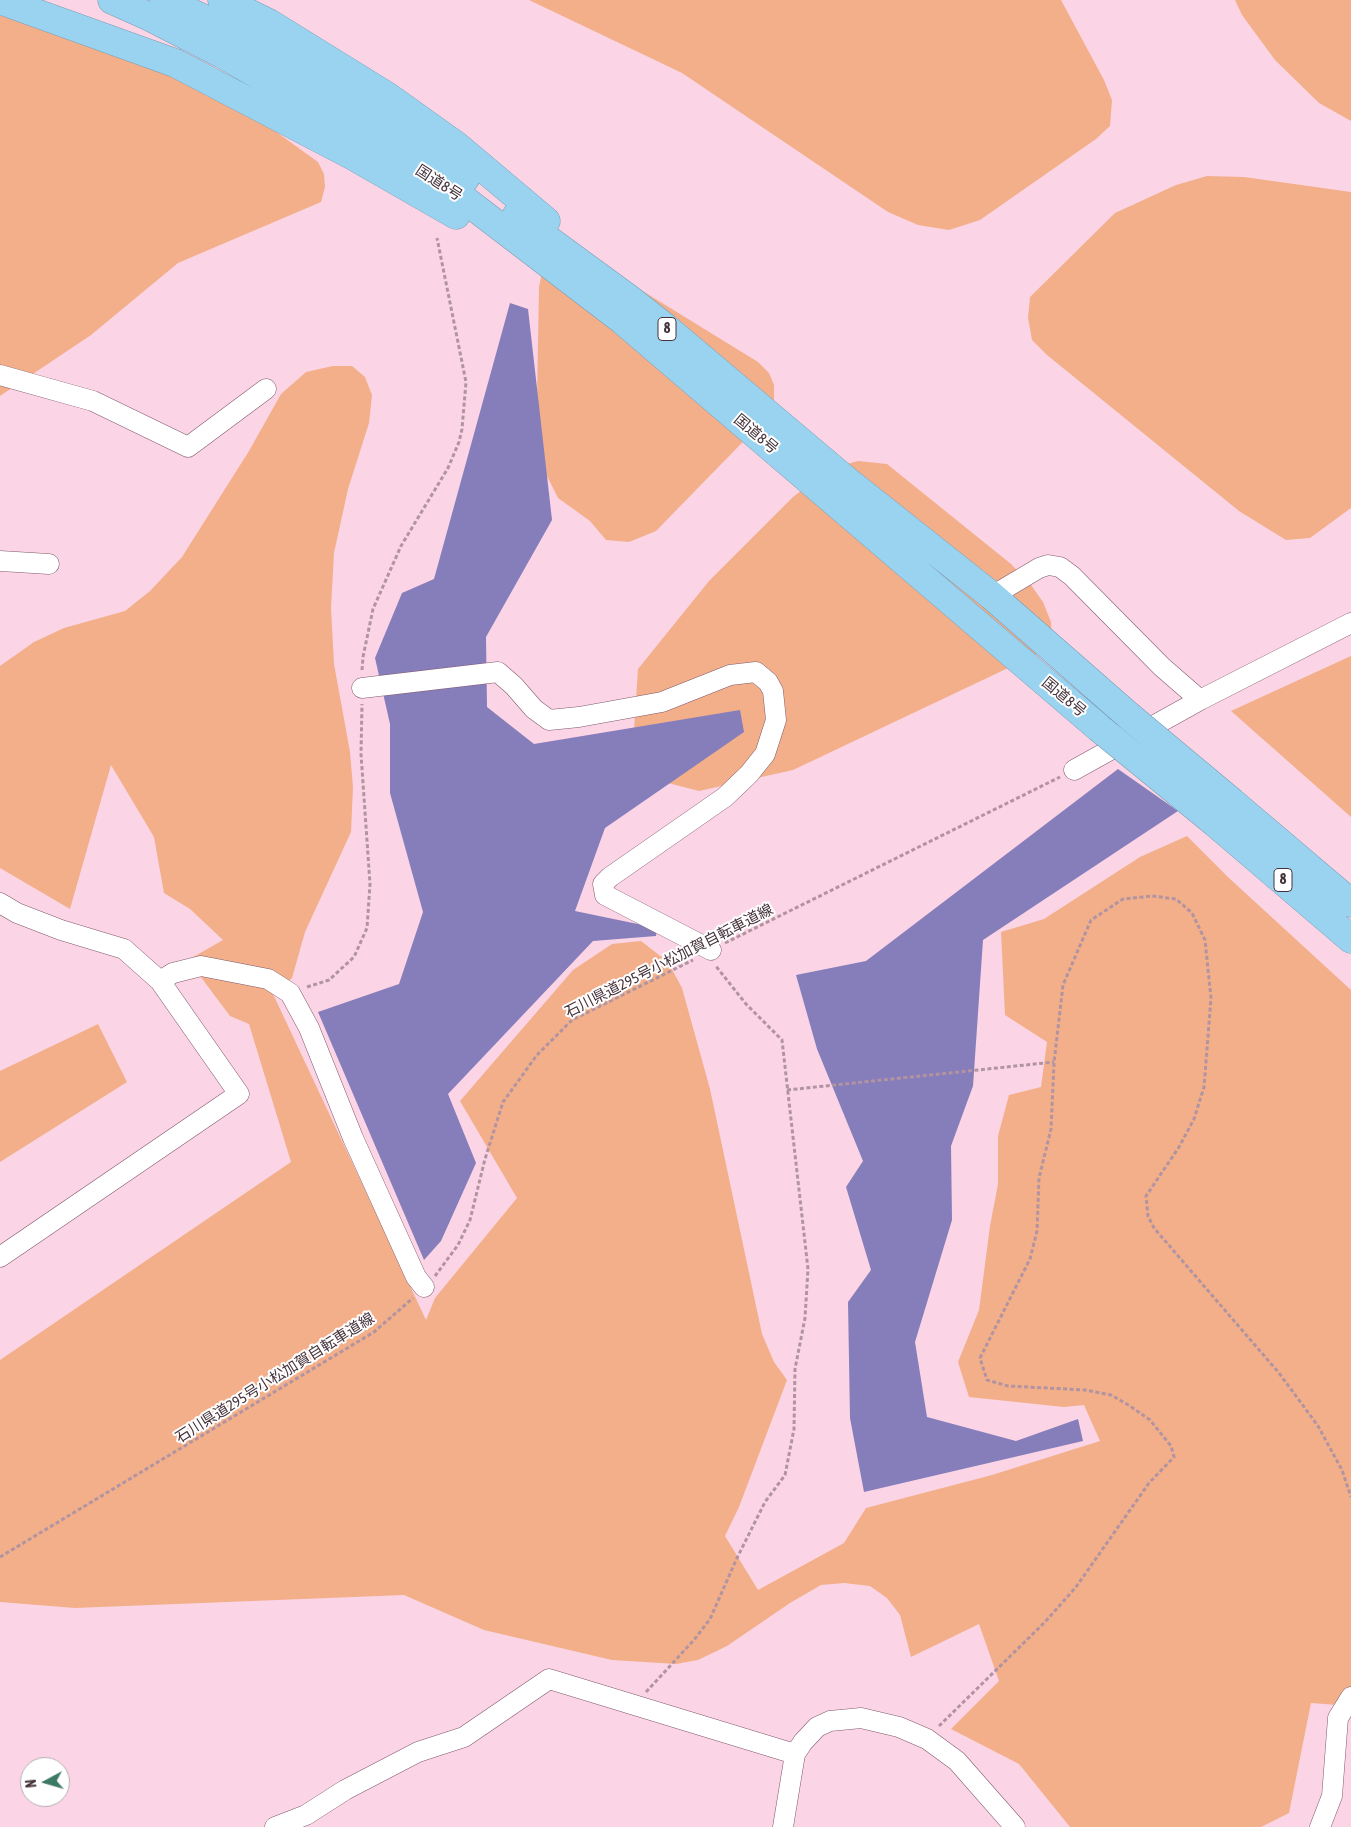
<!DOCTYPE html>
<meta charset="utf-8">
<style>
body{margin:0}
#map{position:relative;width:1351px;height:1827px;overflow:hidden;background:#fbd5e5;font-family:"Asap Condensed",sans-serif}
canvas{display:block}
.north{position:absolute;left:20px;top:1757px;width:50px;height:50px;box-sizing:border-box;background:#fff;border:1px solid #b5adb1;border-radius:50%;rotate:264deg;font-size:14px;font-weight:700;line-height:20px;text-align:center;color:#46333c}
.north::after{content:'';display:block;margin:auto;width:18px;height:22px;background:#3c7a66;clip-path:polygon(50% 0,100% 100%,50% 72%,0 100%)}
</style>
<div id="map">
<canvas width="1351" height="1827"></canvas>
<div class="north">N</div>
</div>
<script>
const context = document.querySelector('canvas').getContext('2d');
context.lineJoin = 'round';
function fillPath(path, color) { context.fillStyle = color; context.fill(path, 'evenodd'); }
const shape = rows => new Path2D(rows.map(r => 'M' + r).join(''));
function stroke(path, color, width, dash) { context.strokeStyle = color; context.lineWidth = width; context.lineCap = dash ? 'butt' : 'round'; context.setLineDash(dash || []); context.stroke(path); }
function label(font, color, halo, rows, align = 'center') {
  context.font = font + ' "Asap Condensed","Noto Sans JP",sans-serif'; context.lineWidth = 4; context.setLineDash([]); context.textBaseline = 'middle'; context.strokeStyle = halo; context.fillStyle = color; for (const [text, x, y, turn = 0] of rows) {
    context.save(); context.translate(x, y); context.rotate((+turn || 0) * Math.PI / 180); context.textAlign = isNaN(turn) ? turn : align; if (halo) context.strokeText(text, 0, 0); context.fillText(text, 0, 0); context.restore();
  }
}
const green = shape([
 [0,0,25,0,268,126,318,162,324,174,325,187,321,202,178,263,91,335,0,396],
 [529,0,1061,0,1104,80,1112,100,1110,126,1096,139,980,220,949,230,918,225,888,212,682,73],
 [1235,0,1351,0,1351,121,1319,103,1275,60,1242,15],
 [1207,176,1244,177,1351,192,1351,508,1310,538,1286,540,1239,511,1047,355,1032,340,1028,318,1030,297,1115,213,1176,185],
 [545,258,589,258,758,362,769,373,774,385,774,410,656,531,629,542,606,540,590,521,558,498,545,472,537,400,539,287],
 [333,366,352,366,365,377,372,395,369,423,348,489,334,553,331,608,334,664,350,752,353,787,351,832,305,932,292,978,273,994,426,1320,435,1298,517,1198,460,1101,573,970,612,944,641,941,668,962,682,988,710,1089,762,1334,774,1362,787,1380,739,1507,725,1536,758,1590,844,1543,866,1508,992,1475,1100,1441,1084,1405,1064,1407,969,1397,958,1362,979,1310,990,1226,998,1184,998,1136,1009,1095,1041,1087,1047,1042,1005,1015,1001,932,1044,919,1140,857,1187,836,1229,878,1351,990,1351,1706,1311,1703,1289,1813,1261,1827,1070,1827,1019,1764,951,1729,999,1681,979,1624,911,1657,900,1615,887,1598,870,1586,844,1583,821,1585,790,1603,727,1646,698,1660,676,1664,612,1660,484,1630,404,1595,75,1608,0,1602,0,1360,291,1162,249,1024,230,1016,188,960,223,940,190,909,164,893,154,837,111,765,70,909,0,868,0,666,34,642,64,628,125,611,150,591,182,557,249,451,281,394,306,372],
 [858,461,887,464,1011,564,1031,585,1043,602,1051,622,1052,640,1044,651,793,770,699,791,664,782,633,746,638,669,709,581,793,497,829,469],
 [1351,656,1351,817,1231,711],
 [98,1024,127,1082,0,1162,0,1071]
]);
const water = shape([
 [510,303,528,309,552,520,486,637,487,707,534,744,740,710,744,732,605,828,575,911,657,928,656,936,593,941,448,1094,476,1163,441,1241,424,1260,318,1012,399,984,423,912,390,793,390,724,375,658,402,593,434,579],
 [1118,769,1178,811,983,940,973,1086,951,1146,952,1220,915,1342,927,1417,1016,1441,1078,1419,1083,1441,864,1492,850,1418,848,1302,871,1270,846,1187,863,1161,817,1049,796,975,866,961]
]);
const path = shape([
 [362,670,363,657,373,609,401,546,448,468,459,442,462,429,466,382,437,238],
 [725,943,1060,777],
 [307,987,329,980,354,957,367,928,370,884,361,754,362,704],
 [787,1090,1054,1062],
 [435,1276,458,1245,470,1220,485,1159,503,1102,537,1055,572,1020,693,960],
 [0,1557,374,1332,413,1298],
 [646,1692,694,1640,710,1619,737,1558,765,1502,785,1475,794,1429,795,1369,805,1318,808,1269,782,1040,746,1004,715,965],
 [939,1726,1045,1622,1076,1587,1149,1483,1174,1457,1171,1446,1150,1420,1130,1406,1111,1395,1085,1390,1008,1386,987,1380,980,1358,1030,1259,1037,1231,1039,1178,1051,1129,1054,1063,1063,985,1091,920,1123,899,1152,896,1176,899,1192,913,1205,940,1211,998,1204,1087,1194,1119,1179,1147,1146,1196,1148,1216,1154,1228,1279,1373,1318,1426,1342,1470,1351,1497]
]);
const minor = shape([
 [0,375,93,401,188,447,266,389],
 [0,561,49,564],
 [992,596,1039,568,1048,565,1060,567,1072,576,1162,667,1200,700],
 [362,688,498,672,514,686,534,709,549,720,579,717,662,702,730,675,756,672,768,682,773,691,776,720,765,754,749,774,725,797,610,877,603,884,605,895,711,950],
 [1074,770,1200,700,1351,623],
 [0,903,17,913,61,930,124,949,160,981,239,1094,0,1257],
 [160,981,173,973,201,966,268,979,290,993,309,1028,353,1138,416,1277,424,1287],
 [275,1827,306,1815,345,1790,418,1752,464,1737,549,1679,795,1754],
 [783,1827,795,1754,803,1742,817,1727,830,1721,861,1718,899,1727,927,1739,957,1761,1015,1827],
 [1320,1827,1332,1796,1338,1718,1351,1697]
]);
const highway = shape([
 [0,0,175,63,353,156,456,215],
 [112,0,150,17,222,54,301,99,374,141,461,197,622,320,1099,728],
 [164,0,226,29,280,57,341,93,401,132,465,179],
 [222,0,269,23,387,96,457,146,546,221],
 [516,216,628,298,666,328,846,480,992,596,1129,716],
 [1232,802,1351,903],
 [1214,822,1351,939]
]);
const highwayBridge = shape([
 [1129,716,1232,802],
 [1099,728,1214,822]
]);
const shields = [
 [667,329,18],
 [1283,880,18]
];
const shieldNames = [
 ["8",667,329],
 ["8",1283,880]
];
const streetNames = [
 ["国道8号",439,183,33],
 ["国道8号",756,434,40],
 ["国道8号",1064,697,40],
 ["石川県道295号小松加賀自転車道線",669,961,-27],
 ["石川県道295号小松加賀自転車道線",275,1378,-32]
];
fillPath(green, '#f2af8a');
fillPath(water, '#867dbb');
stroke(minor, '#81596c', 21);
stroke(highway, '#7c9bb1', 29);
stroke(path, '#b294a1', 3, [4, 2.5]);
stroke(minor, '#fff', 20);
stroke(highway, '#99d3f0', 28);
stroke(highwayBridge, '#7c9bb1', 29, []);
stroke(highwayBridge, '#99d3f0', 28);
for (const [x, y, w] of shields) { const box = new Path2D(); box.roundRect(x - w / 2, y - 11.5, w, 23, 4); context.fillStyle = '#fff'; context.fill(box); stroke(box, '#46333c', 1); }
label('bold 14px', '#46333c', null, shieldNames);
label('15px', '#46333c', '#fff', streetNames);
</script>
